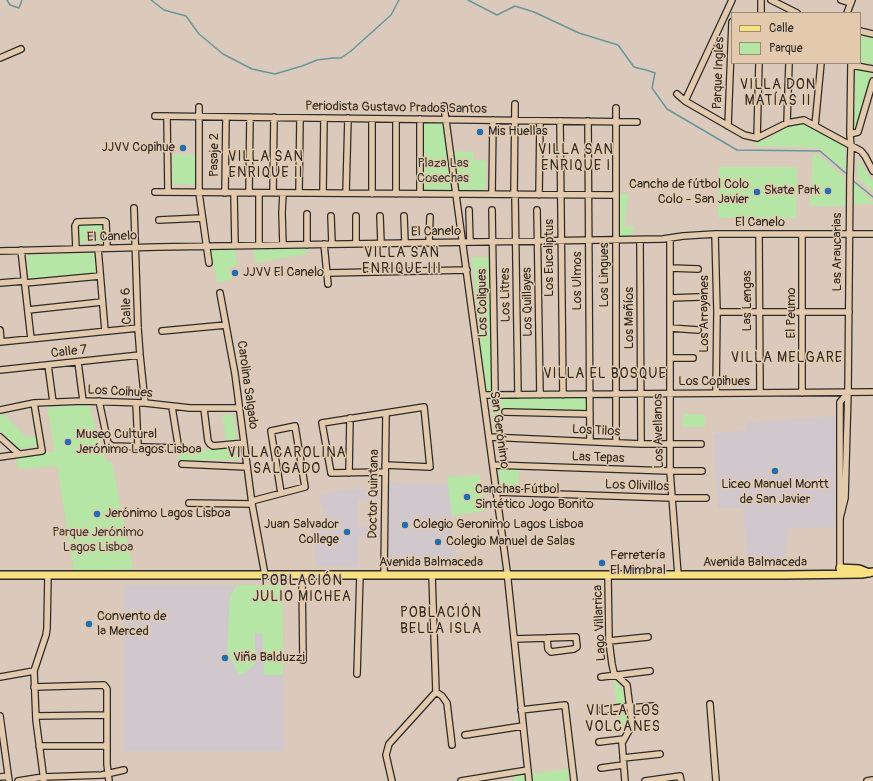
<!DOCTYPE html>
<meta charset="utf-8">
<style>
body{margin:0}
#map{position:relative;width:873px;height:781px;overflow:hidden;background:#dbc9bb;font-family:Pangolin,sans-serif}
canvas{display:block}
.legend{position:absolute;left:731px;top:12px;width:130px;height:52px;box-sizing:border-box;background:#e4caac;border:1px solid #9a8a78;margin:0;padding:5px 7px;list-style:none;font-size:12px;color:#2b2b2b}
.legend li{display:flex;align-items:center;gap:8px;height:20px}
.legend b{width:20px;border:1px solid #9a8a78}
</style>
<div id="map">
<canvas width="873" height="781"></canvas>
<ul class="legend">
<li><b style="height:5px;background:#f9e181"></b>Calle</li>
<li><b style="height:11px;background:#b5e6a6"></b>Parque</li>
</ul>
</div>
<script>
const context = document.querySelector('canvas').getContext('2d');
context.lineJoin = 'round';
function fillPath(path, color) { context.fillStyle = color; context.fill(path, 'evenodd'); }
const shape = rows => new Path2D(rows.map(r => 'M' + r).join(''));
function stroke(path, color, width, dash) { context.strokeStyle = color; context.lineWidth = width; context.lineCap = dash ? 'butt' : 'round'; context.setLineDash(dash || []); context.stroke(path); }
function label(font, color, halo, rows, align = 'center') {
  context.font = font + ' Pangolin,sans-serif'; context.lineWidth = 3; context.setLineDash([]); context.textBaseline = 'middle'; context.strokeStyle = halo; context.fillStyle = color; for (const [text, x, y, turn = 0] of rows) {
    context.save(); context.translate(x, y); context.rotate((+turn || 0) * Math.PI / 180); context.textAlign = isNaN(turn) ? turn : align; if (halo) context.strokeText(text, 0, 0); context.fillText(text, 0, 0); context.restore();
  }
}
const built = shape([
 [835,416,835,527,789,529,783,566,747,567,743,508,718,508,713,434,745,430,747,422],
 [389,483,448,484,457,567,389,567],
 [346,489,380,489,380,500,358,499,358,527,380,526,380,538,359,538,359,567,316,567,313,524,328,521,318,495],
 [124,585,283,585,284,751,124,751]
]);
const green = shape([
 [860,34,873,37,873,64,860,62],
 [856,67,873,71,857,129,854,130],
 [421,122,444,123,448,151,474,152,474,160,486,161,485,193,422,191],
 [798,123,804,124,845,144,846,171,819,148,755,146,755,142,770,138,790,126],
 [173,154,198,155,197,185,172,184],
 [813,154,818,154,844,177,845,206,810,206],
 [858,159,873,181,873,192,857,177],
 [719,167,797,167,796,218,718,218],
 [854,182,873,202,873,204,854,204],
 [618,194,629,194,624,226,635,227,631,236,627,237,618,237],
 [79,224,102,224,103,225,104,240,102,242,80,243,78,239,78,227],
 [235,248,237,265,229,268,232,280,217,282,211,250],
 [317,248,306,250,306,254,256,263,253,249],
 [93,253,95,254,97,273,95,275,31,279,29,277,27,256,29,255],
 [472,257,495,258,495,392,485,393],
 [592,396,591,413,502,410,500,435,495,435,490,398],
 [89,405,106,461,112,462,133,569,74,571,57,466,18,469,16,457,55,451,47,407],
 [4,414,26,437,36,436,37,446,19,449,0,431,0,415],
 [233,414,239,460,179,460,179,453,228,447,222,415],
 [683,414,705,414,705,427,683,427],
 [498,468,519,469,518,489,501,489],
 [480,475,486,511,452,516,447,477],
 [237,585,283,585,283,675,264,675,263,634,255,633,255,664,245,673,239,675,227,651,230,596],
 [613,679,623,689,628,725,621,733],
 [569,769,571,780,560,781,514,781,513,776]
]);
const stream = shape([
 [7,0,10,5,19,8,22,0],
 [151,0,164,10,186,16,199,34,223,54,252,69,275,74,302,66,317,60,333,58,341,58,351,51,391,15,399,0],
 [468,0,497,15,515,6,534,12,579,33,618,45,634,67,646,70,655,73,652,88,667,109,737,150,820,151,849,176],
 [851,179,873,197]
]);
const minor = shape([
 [771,0,797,13],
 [841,0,850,3],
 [761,13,761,0],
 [847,13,852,0],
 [860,31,873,34],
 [0,58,21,49],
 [851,65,873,69],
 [677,94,685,101,744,135,757,138,787,123,804,120,861,151,865,156,873,171],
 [685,101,732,0],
 [444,106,507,571,529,781],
 [199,107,199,193,209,263],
 [616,108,616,442],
 [155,116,637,122],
 [167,116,168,192],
 [372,119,372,194],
 [560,121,563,395],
 [588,121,590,441],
 [787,123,789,63],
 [728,126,732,22],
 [815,126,821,63],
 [850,134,858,132,873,81],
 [757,138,759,63],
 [155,192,616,195],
 [225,193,226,117],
 [234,193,235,246],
 [249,193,250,117],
 [259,193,259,245],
 [273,193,274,117],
 [283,193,282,213,283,245],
 [299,193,300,118],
 [323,193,324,118],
 [346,193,348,118],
 [396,194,396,119],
 [420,194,420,119],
 [492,194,493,120],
 [514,195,515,104],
 [515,195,518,395],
 [539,195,540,121],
 [134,208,138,328,140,355,145,403],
 [469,210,470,242],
 [492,210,495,395],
 [537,210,540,395],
 [307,214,307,245],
 [331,216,332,244],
 [356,216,356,244],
 [380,216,381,244],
 [404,216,405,243],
 [159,220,202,218],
 [715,234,717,312,716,393],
 [759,234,760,393],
 [670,238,670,471,678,575],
 [640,240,641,444],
 [429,243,430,217],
 [324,244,328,284],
 [98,248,105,331],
 [76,249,75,226,77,222,104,221,106,222,107,248],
 [21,250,31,339],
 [0,251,158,247,663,239,683,236,715,234,873,234],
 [670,268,698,269],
 [327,273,467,270],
 [0,283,24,281],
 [25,283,100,276],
 [220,293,235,374,252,504,265,575],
 [670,298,699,297],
 [28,310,102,302],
 [717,312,849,312],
 [670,328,698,330],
 [0,330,1,342],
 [162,331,226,325],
 [0,342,138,328],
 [670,358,693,358],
 [78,362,83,401],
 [48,365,53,402],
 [0,370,140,355],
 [802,393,802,234],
 [484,395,873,392],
 [99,401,108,443,112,446,176,448,177,447,178,444,172,407],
 [136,403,138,447],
 [204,409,208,441,210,444,213,446,244,443],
 [0,410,34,403,83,401,145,403,190,408,239,408],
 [505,412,590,414],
 [0,437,19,454],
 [489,437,641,444,701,444],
 [0,457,42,451,34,403],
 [182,464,247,467],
 [493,465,670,471,702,471],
 [385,472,331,473,322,423,424,407,430,467,385,465],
 [349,473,350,418],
 [496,492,672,498,706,498],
 [252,501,305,487,295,426,271,431,281,493],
 [189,503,252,504],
 [840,518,845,498,848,392,850,177,851,147,850,134,851,63],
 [840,571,840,402,848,393],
 [302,575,303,660],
 [384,575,386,413],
 [432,575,436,692],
 [608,575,609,641,612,664,614,673,627,685,632,725,622,743,625,781],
 [514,639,547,638,576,637,577,647,574,649,551,652,548,649,547,638],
 [609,641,648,637],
 [357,674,360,575],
 [0,677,34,671],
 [601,677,650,671],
 [34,687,104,685,107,689,107,764,109,781],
 [436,692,442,696,447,703,452,745],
 [710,704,716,781],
 [630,708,653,706],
 [521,710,565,705,574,781],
 [602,710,630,706],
 [0,716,9,781],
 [36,716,107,715],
 [465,735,523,726],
 [599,742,624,739],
 [39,746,107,746],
 [623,758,660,754],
 [601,768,623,765],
 [0,777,8,776],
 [18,781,43,777,102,775,124,770],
 [44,781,36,720,34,671,46,635,47,628,48,575],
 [392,781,386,755,389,744,436,692],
 [461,781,528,770],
 [645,781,680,776,681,781],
 [867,781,872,780]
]);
const major = shape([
 [840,568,859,569,869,573],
 [0,575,784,575,862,574,873,572]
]);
const markers = [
 [480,132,4,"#1f6fb2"],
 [183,148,4,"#1f6fb2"],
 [828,191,4,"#1f6fb2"],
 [757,192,4,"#1f6fb2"],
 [235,273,4,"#1f6fb2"],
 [68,442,4,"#1f6fb2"],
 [775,471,4,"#1f6fb2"],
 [467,497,4,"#1f6fb2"],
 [97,514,4,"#1f6fb2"],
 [405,525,4,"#1f6fb2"],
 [347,532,4,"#1f6fb2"],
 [438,542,4,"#1f6fb2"],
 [602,563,4,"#1f6fb2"],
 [89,624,4,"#1f6fb2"],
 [225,658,4,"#1f6fb2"]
];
const streetNames = [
 ["Parque Inglés",719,73,-88],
 ["Periodista Gustavo Prados Santos",396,108,1],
 ["Pasaje 2",215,155,-90],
 ["El Canelo",760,223],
 ["El Canelo",436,232,-1],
 ["El Canelo",112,237,-2],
 ["Las Araucarias",838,252,-90],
 ["Los Eucaliptus",550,258,-90],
 ["Los Lingues",605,275,-90],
 ["Los Ulmos",578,281,-90],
 ["Los Litres",506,295,-91],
 ["Las Lengas",748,301,-90],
 ["Los Quillayes",528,302,-91],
 ["Los Coligues",483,303,-91],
 ["Calle 6",127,306,-92],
 ["El Peumo",792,313,-90],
 ["Los Arrayanes",705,314,-90],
 ["Los Mañíos",630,318,-90],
 ["Calle 7",69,352,-6],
 ["Los Copihues",714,382],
 ["Carolina Salgado",247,385,82],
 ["Los Coihues",120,392,3],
 ["San Gerónimo",499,430,82],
 ["Los Tilos",596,431,3],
 ["Los Avellanos",659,431,-91],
 ["Las Tepas",598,458,2],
 ["Los Olivillos",637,486,2],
 ["Doctor Quintana",374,494,-89],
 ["Avenida Balmaceda",431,563],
 ["Avenida Balmaceda",755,563],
 ["Lago Villarrica",600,623,-93]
];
const poiNames = [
 ["Mis Huellas",488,132],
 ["JJVV Copihue",175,148,"right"],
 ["Cancha de fútbol Colo",749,185,"right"],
 ["Colo - San Javier",749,200,"right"],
 ["Skate Park",820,191,"right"],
 ["JJVV El Canelo",243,273],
 ["Museo Cultural",76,435],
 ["Jerónimo Lagos Lisboa",76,450],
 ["Liceo Manuel Montt",775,485,"center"],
 ["de San Javier",775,500,"center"],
 ["Canchas Fútbol",475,490],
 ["Sintético Jogo Bonito",475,505],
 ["Jerónimo Lagos Lisboa",105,514],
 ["Juan Salvador",339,525,"right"],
 ["College",339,540,"right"],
 ["Colegio Geronimo Lagos Lisboa",413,525],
 ["Colegio Manuel de Salas",446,542],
 ["Ferretería",610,556],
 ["El Mimbral",610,571],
 ["Convento de",97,617],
 ["la Merced",97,632],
 ["Viña Balduzzi",233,658]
];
const parkNames = [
 ["Plaza Las",443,164],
 ["Cosechas",443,179],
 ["Parque Jerónimo",98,533],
 ["Lagos Lisboa",98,548]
];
const neighbourhoodNames = [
 ["VILLA DON",778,85],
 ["MATÍAS II",778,101],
 ["VILLA SAN",576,150],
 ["ENRIQUE I",576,166],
 ["VILLA SAN",266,157],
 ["ENRIQUE II",266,173],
 ["VILLA SAN",402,253],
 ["ENRIQUE III",402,269],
 ["VILLA MELGARE",787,358],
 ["VILLA EL BOSQUE",605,374],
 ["VILLA CAROLINA",287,453],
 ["SALGADO",287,469],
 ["POBLACIÓN",302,581],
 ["JULIO MICHEA",302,597],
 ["POBLACIÓN",441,613],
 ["BELLA ISLA",441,629],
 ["VILLA LOS",623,711],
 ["VOLCANES",623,727]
];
fillPath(built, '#d1c8cd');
fillPath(green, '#b5e6a6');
stroke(stream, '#66979c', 1.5);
stroke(minor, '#2b2b2b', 8);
stroke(major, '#2b2b2b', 10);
stroke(minor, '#e4caac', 5.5);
stroke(major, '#f9e181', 7);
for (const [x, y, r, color] of markers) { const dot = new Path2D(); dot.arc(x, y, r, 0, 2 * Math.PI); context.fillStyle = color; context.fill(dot); stroke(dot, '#e4caac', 1.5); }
label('13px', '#2b2b2b', '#e4caac', streetNames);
label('13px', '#2b2b2b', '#e4caac', poiNames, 'left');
label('13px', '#393e37', '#e4caac', parkNames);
context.letterSpacing = '1px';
label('14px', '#2b2b2b', '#e4caac', neighbourhoodNames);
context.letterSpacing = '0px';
</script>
